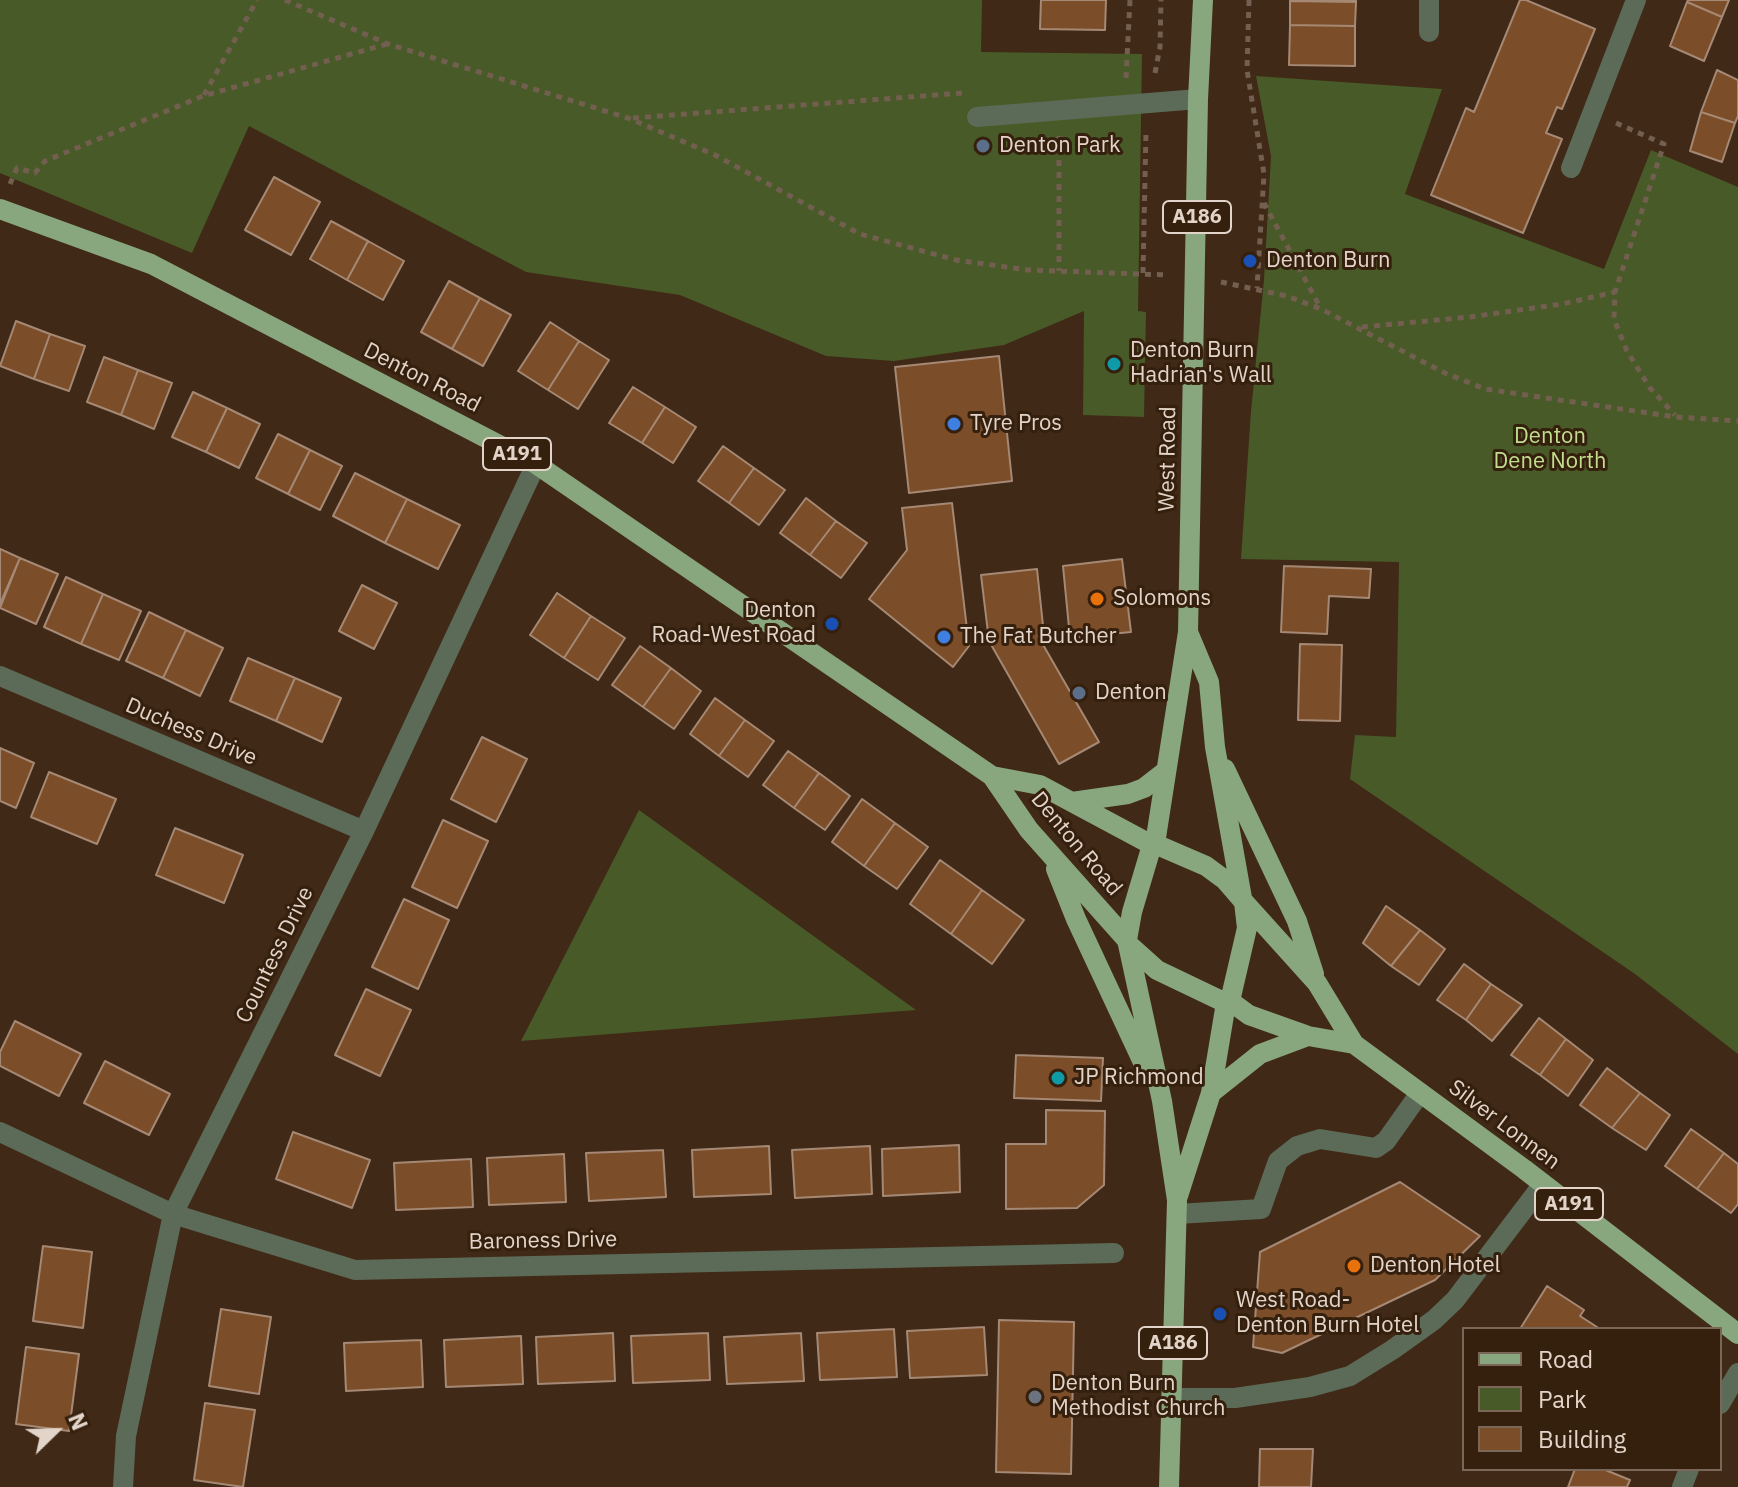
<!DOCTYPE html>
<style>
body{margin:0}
#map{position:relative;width:1738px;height:1487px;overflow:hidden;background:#402917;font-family:"IBM Plex Sans",sans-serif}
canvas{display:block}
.legend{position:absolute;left:1462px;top:1327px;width:260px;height:144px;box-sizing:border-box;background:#351f0d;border:2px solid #7b6758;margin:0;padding:10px 14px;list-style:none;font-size:24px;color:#e3d4c9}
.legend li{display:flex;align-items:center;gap:16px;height:40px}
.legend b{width:40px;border:2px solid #7b6758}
.north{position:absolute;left:16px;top:1391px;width:80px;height:80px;-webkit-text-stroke:6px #351f0d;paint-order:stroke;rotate:67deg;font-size:22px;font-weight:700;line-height:32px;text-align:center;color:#e3d4c9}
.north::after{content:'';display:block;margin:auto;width:28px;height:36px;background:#e3d4c9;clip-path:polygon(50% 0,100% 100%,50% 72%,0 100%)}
</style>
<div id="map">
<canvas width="1738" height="1487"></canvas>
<ul class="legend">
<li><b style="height:10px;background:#88a77e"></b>Road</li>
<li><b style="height:22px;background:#485a27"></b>Park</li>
<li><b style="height:22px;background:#7b4d29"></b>Building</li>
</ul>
<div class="north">N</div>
</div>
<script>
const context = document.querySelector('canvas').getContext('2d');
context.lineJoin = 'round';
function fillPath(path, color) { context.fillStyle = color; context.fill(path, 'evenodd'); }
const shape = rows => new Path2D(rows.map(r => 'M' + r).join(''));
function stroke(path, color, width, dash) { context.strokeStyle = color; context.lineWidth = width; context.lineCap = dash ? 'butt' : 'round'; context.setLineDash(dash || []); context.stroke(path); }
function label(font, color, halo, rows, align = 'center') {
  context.font = font + ' "IBM Plex Sans",sans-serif'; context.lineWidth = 6; context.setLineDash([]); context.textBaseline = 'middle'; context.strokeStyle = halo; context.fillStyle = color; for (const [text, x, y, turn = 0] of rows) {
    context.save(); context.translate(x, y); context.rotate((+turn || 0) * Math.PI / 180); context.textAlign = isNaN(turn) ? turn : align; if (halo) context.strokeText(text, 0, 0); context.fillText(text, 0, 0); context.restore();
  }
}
const green = shape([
 [0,0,982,0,981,52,1142,54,1138,311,1146,312,1144,417,1083,415,1084,311,1004,345,894,361,826,356,680,295,526,272,249,126,192,253,0,173],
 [1256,76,1442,89,1405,194,1604,269,1651,150,1738,187,1738,1054,1635,974,1350,779,1355,735,1396,737,1399,562,1241,559,1251,411,1264,280,1271,156],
 [639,810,916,1010,521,1041]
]);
const building = shape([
 [1041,0,1106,0,1105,30,1040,29,1041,0],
 [1290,0,1356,0,1356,2,1290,1,1290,0],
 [1520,0,1526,0,1595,29,1562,109,1557,107,1546,133,1562,139,1523,233,1431,195,1466,108,1474,112,1520,0],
 [1688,0,1729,0,1722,17,1687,2,1688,0],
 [1290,1,1356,2,1355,26,1290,25,1290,1],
 [1687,2,1722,17,1704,61,1670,46,1687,2],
 [1290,25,1355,26,1355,66,1289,65,1290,25],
 [1717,70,1738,80,1738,116,1735,123,1701,112,1717,70],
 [1701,112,1735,123,1722,162,1690,151,1701,112],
 [274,177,320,202,291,255,245,230,274,177],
 [331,221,368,241,347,280,310,259,331,221],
 [368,241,404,261,383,300,347,280,368,241],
 [449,281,480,298,452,349,421,332,449,281],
 [480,298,511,315,483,366,452,349,480,298],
 [16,321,50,334,34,379,0,366,16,321],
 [550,322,579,341,548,390,518,371,550,322],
 [50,334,85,346,69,391,34,379,50,334],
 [579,341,609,360,578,409,548,390,579,341],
 [999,356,1012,481,909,493,895,367,999,356],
 [104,357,138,370,121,415,87,402,104,357],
 [138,370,172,383,154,429,121,415,138,370],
 [633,387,665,407,642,443,609,423,633,387],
 [193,392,227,408,206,452,172,437,193,392],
 [665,407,696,427,673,463,642,443,665,407],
 [227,408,260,424,239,468,206,452,227,408],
 [278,434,310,450,288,494,256,478,278,434],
 [723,446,754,468,729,503,698,481,723,446],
 [310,450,342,466,320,510,288,494,310,450],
 [754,468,785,490,759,525,729,503,754,468],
 [355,473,407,499,385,543,333,516,355,473],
 [806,498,836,521,810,555,780,533,806,498],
 [407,499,460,525,438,569,385,543,407,499],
 [952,503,969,646,953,667,869,599,907,550,902,508,952,503],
 [836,521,867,543,841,578,810,555,836,521],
 [0,549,20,558,0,604,0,549],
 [20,558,58,574,36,624,0,608,20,558],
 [1122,559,1131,632,1070,638,1063,566,1122,559],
 [1284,566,1371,569,1369,598,1329,596,1327,634,1281,632,1284,566],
 [1037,569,1044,635,1038,636,1099,742,1059,764,989,641,981,575,1037,569],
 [66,577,103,594,81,644,44,627,66,577],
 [362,585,397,603,374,649,339,631,362,585],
 [557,593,591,616,564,658,530,635,557,593],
 [103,594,141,611,119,660,81,644,103,594],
 [149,612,186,630,163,678,126,661,149,612],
 [591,616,625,638,598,680,564,658,591,616],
 [186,630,223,648,200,696,163,678,186,630],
 [1300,644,1342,645,1340,721,1298,720,1300,644],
 [640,646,671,668,643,707,612,685,640,646],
 [248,658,295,678,276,721,230,701,248,658],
 [671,668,701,691,674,729,643,707,671,668],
 [295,678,341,698,322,742,276,721,295,678],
 [715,698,745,720,719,756,690,734,715,698],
 [745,720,774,741,748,777,719,756,745,720],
 [482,737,527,759,496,822,451,799,482,737],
 [0,748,34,763,16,808,0,801,0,748],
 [788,751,819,773,794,808,763,785,788,751],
 [49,772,116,799,97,844,31,817,49,772],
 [819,773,850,796,825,830,794,808,819,773],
 [862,799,895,823,864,866,832,842,862,799],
 [443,820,488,841,457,908,412,887,443,820],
 [895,823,928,847,897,889,864,866,895,823],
 [175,828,243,855,224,903,156,875,175,828],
 [940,860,982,890,951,934,910,904,940,860],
 [982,890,1024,920,992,964,951,934,982,890],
 [404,899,449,920,418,989,372,967,404,899],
 [1386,906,1420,930,1391,966,1363,943,1386,906],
 [1420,930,1445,949,1419,985,1391,966,1420,930],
 [1464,964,1491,984,1466,1020,1437,1000,1464,964],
 [1491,984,1522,1005,1492,1041,1466,1020,1491,984],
 [366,989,411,1010,380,1076,335,1055,366,989],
 [1539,1018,1566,1039,1540,1075,1511,1055,1539,1018],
 [15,1021,81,1054,59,1096,0,1066,0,1052,15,1021],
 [1566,1039,1593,1060,1568,1096,1540,1075,1566,1039],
 [1016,1055,1103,1058,1101,1101,1014,1098,1016,1055],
 [105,1061,170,1094,149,1135,84,1103,105,1061],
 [1607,1068,1640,1093,1612,1128,1580,1105,1607,1068],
 [1640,1093,1670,1115,1646,1150,1612,1128,1640,1093],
 [1046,1110,1105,1111,1104,1185,1077,1208,1006,1209,1006,1144,1046,1144,1046,1110],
 [1691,1129,1724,1153,1697,1189,1665,1166,1691,1129],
 [293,1132,370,1160,352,1208,276,1179,293,1132],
 [959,1145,960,1192,883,1196,882,1149,959,1145],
 [769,1146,771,1194,694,1197,692,1150,769,1146],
 [870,1146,872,1194,795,1198,792,1150,870,1146],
 [663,1150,666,1197,589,1201,586,1153,663,1150],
 [1724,1153,1738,1164,1738,1204,1731,1213,1697,1189,1724,1153],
 [564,1154,566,1202,489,1205,487,1158,564,1154],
 [471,1159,473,1207,396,1210,394,1163,471,1159],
 [1400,1182,1480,1236,1435,1280,1282,1353,1253,1347,1260,1252,1400,1182],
 [43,1246,92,1252,83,1328,33,1321,43,1246],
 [1547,1286,1584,1310,1580,1316,1600,1329,1520,1329,1547,1286],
 [221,1309,271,1317,259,1394,209,1386,221,1309],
 [999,1320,1074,1322,1071,1474,996,1472,999,1320],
 [984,1327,987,1375,910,1378,907,1331,984,1327],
 [894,1329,897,1377,820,1380,817,1333,894,1329],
 [613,1333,615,1381,538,1384,536,1337,613,1333],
 [708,1333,710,1380,633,1383,631,1336,708,1333],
 [801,1333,804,1381,727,1384,724,1337,801,1333],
 [521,1336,523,1384,446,1387,444,1340,521,1336],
 [421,1340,423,1387,346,1391,344,1343,421,1340],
 [26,1347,79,1354,69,1431,16,1424,26,1347],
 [205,1403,255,1410,243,1487,194,1480,205,1403],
 [1260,1449,1313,1449,1311,1487,1259,1487,1260,1449],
 [1575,1469,1603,1469,1630,1480,1627,1487,1568,1487,1575,1469]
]);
const path = shape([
 [285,0,388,44,628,118,715,155,860,234,956,260,1028,270,1168,275],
 [1249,0,1247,70,1264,174,1257,288],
 [1155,73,1160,47,1161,0],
 [1126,78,1130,0],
 [204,95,257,0],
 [633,118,962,93],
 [1616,123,1664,144,1615,292,1614,319,1627,351,1650,388,1675,415],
 [1059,136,1059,271],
 [10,184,17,168,35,173,45,161,203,96,387,44],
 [1264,203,1320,307],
 [1143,273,1146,130],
 [1221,282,1287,296,1321,309,1445,373,1485,389,1676,417,1738,421],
 [1362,327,1470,317,1562,304,1615,292]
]);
const minor = shape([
 [1429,32,1429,0],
 [977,117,1198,99],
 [1571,168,1636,0],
 [0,676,364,831],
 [0,1132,173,1214,355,1270,1114,1253],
 [1177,1214,1261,1209,1278,1161,1297,1146,1320,1139,1376,1148,1386,1141,1420,1093],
 [1171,1398,1235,1398,1310,1387,1350,1376,1392,1350,1434,1320,1455,1300,1543,1184],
 [1720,1404,1738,1373],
 [123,1487,126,1436,173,1214,364,831,536,464],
 [1682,1487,1689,1469]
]);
const major = shape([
 [0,209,151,264,536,464,992,776,1029,830,1127,940],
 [1188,632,1209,682,1215,747,1242,898],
 [1225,769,1297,921,1314,974],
 [992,776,1040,785,1152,845],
 [1072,802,1128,794,1144,788,1166,771],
 [1155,844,1188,632,1198,99,1203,0],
 [1155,844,1152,845,1132,912,1127,940,1162,1101,1177,1200,1169,1487],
 [1155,844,1206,866,1225,880,1244,902,1247,928,1230,1001],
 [1056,869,1076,919,1148,1073],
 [1244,902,1317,983,1354,1044,1524,1169,1738,1334],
 [1128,944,1157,970,1226,1003,1230,1001],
 [1230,1001,1249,1015,1308,1036,1354,1044],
 [1211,1093,1260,1054,1308,1036],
 [1178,1196,1211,1093,1226,1003]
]);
const markers = [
 [983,146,8,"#5c6f8a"],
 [1250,261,8,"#1a4fb4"],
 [1114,364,8,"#0f9aa8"],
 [954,424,8,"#3f7fe0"],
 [1097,599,8,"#e8710a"],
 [832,624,8,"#1a4fb4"],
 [944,637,8,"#3f7fe0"],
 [1079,693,8,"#5c6f8a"],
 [1058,1078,8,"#0f9aa8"],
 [1354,1266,8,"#e8710a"],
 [1220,1314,8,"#1a4fb4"],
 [1035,1397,8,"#6b7280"]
];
const shields = [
 [1197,217,68],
 [517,454,68],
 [1569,1204,68],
 [1173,1343,68]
];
const shieldNames = [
 ["A186",1197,217],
 ["A191",517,454],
 ["A191",1569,1204],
 ["A186",1173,1343]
];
const poiNames = [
 ["Denton Park",999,146],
 ["Denton Burn",1266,261],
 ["Denton Burn",1130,351],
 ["Hadrian's Wall",1130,376],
 ["Tyre Pros",970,424],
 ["Solomons",1113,599],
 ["Denton",816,611,"right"],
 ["Road-West Road",816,636,"right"],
 ["The Fat Butcher",960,637],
 ["Denton",1095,693],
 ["JP Richmond",1074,1078],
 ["Denton Hotel",1370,1266],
 ["West Road-",1236,1301],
 ["Denton Burn Hotel",1236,1326],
 ["Denton Burn",1051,1384],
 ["Methodist Church",1051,1409]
];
const streetNames = [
 ["Denton Road",422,378,27],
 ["West Road",1168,459,-89],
 ["Duchess Drive",191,732,23],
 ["Denton Road",1076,844,50],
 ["Countess Drive",275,955,-64],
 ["Silver Lonnen",1504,1125,37],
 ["Baroness Drive",543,1241,-1]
];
const parkNames = [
 ["Denton",1550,437],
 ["Dene North",1550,462]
];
fillPath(green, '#485a27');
fillPath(building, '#7b4d29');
stroke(building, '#a58974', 2);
stroke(path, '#735f4f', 5, [6, 6]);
stroke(minor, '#5c6b57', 20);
stroke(major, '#88a77e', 20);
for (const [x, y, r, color] of markers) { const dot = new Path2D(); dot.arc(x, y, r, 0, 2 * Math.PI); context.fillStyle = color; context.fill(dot); stroke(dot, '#351f0d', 3); }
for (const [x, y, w] of shields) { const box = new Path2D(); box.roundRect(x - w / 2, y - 16, w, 32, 6); context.fillStyle = '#351f0d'; context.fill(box); stroke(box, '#e3d4c9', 2); }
label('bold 20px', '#e3d4c9', null, shieldNames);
label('22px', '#e3d4c9', '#351f0d', poiNames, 'left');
label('22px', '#e3d4c9', '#351f0d', streetNames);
label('22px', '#c0de8d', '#351f0d', parkNames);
</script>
